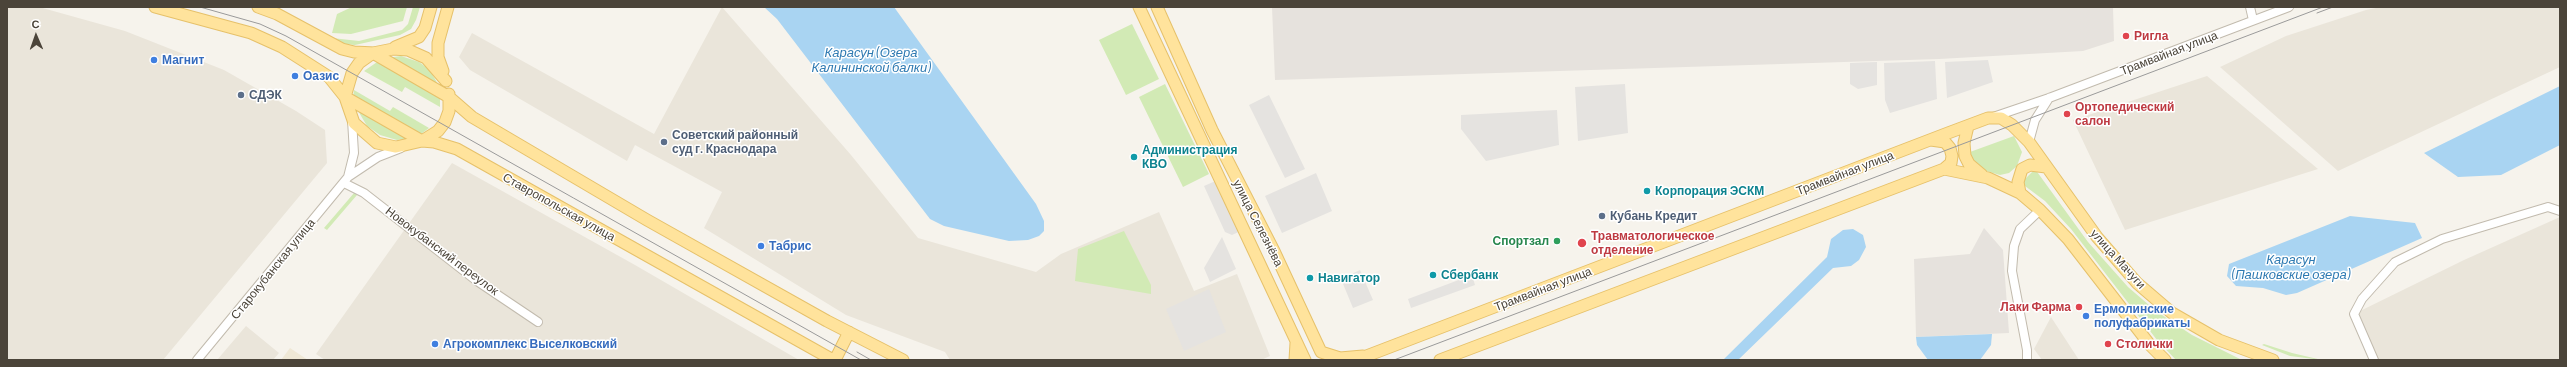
<!DOCTYPE html>
<meta charset="utf-8">
<style>
body{margin:0}
#map{position:relative;width:2567px;height:367px;overflow:hidden;background:#f6f3ec;font-family:Barlow,sans-serif}
canvas{display:block}
.frame{position:absolute;inset:0;border:8px solid #4b4439;pointer-events:none}
.north{position:absolute;left:16px;top:16px;width:40px;height:40px;-webkit-text-stroke:3px #fff;paint-order:stroke;rotate:358deg;font-size:11px;font-weight:700;line-height:16px;text-align:center;color:#4b4439}
.north::after{content:'';display:block;margin:auto;width:14px;height:18px;background:#4b4439;clip-path:polygon(50% 0,100% 100%,50% 72%,0 100%)}
</style>
<div id="map">
<canvas width="2567" height="367"></canvas>
<div class="frame"></div>
<div class="north">С</div>
</div>
<script>
const context = document.querySelector('canvas').getContext('2d');
context.lineJoin = 'round';
function fillPath(path, color) { context.fillStyle = color; context.fill(path, 'evenodd'); }
const shape = rows => new Path2D(rows.map(r => 'M' + r).join(''));
function stroke(path, color, width, dash) { context.strokeStyle = color; context.lineWidth = width; context.lineCap = dash ? 'butt' : 'round'; context.setLineDash(dash || []); context.stroke(path); }
function label(font, color, halo, rows, align = 'center') {
  context.font = font + ' Barlow,sans-serif'; context.lineWidth = 3; context.setLineDash([]); context.textBaseline = 'middle'; context.strokeStyle = halo; context.fillStyle = color; for (const [text, x, y, turn = 0] of rows) {
    context.save(); context.translate(x, y); context.rotate((+turn || 0) * Math.PI / 180); context.textAlign = isNaN(turn) ? turn : align; if (halo) context.strokeText(text, 0, 0); context.fillText(text, 0, 0); context.restore();
  }
}
const residential = shape([
 [7,7,39,7,125,31,224,70,296,111,325,130,327,163,163,360,7,360],
 [722,7,851,155,918,238,1036,272,1061,254,1159,212,1194,291,1237,274,1270,356,1261,360,950,360,945,352,846,315,704,228,722,192,635,145,627,161,470,70,459,57,472,33,654,134],
 [2381,7,2560,7,2560,67,2338,171,2220,67,2286,36,2366,10],
 [2207,76,2318,169,2125,230,2073,120],
 [452,163,635,265,799,360,325,360,316,354],
 [2560,217,2560,360,2376,360,2356,313,2464,260],
 [2051,317,2079,360,2042,360,2034,349],
 [246,326,279,353,273,360,217,360]
]);
const industrial = shape([
 [1272,7,2113,7,2114,41,2083,51,1939,59,1275,80],
 [1984,228,2003,250,2009,333,1916,337,1914,259,1970,254]
]);
const education = shape([
 [290,348,308,360,281,360]
]);
const green = shape([
 [352,7,407,7,403,21,351,34,332,33,337,14],
 [413,7,420,7,416,20,411,29,400,35,355,45,343,44,332,38,359,41,402,30,408,24],
 [1132,24,1159,79,1126,95,1099,40],
 [401,56,419,62,430,70,440,88,386,58],
 [380,60,440,98,440,107,405,87,402,92,364,71],
 [1165,84,1209,174,1183,187,1139,97],
 [354,90,390,111,393,107,429,128,421,134,353,99],
 [354,104,413,138,397,140,380,135,367,126],
 [2014,136,2022,152,2017,166,2009,173,2000,175,1986,171,1972,161,1970,152],
 [2035,169,2088,242,2128,287,2156,311,2192,335,2242,360,2176,360,2157,340,2071,229,2045,201,2021,183],
 [354,193,357,195,327,230,324,228],
 [1124,231,1151,285,1151,294,1075,281,1078,249],
 [2264,344,2292,353,2322,360,2290,356,2262,345]
]);
const parking = shape([
 [1988,60,1993,82,1947,98,1945,62],
 [1935,61,1937,99,1890,113,1885,100,1884,63],
 [1877,62,1877,85,1858,89,1850,84,1850,63],
 [1625,84,1628,133,1578,141,1575,87],
 [1269,95,1305,169,1285,178,1249,105],
 [1557,110,1559,145,1486,161,1461,129,1461,115],
 [1316,173,1332,211,1282,233,1265,196],
 [1220,179,1245,229,1232,235,1225,232,1204,186],
 [1222,237,1236,269,1210,282,1204,268],
 [1360,270,1373,300,1353,308,1341,279],
 [1472,275,1475,285,1411,308,1408,299],
 [1209,289,1226,332,1184,351,1166,309]
]);
const water = shape([
 [764,7,894,7,1036,204,1044,221,1044,231,1039,236,1028,240,1009,241,944,226,930,219,777,19],
 [2560,86,2560,145,2501,175,2458,177,2424,153],
 [2350,216,2415,223,2422,238,2297,293,2286,295,2263,288,2236,286,2227,276,2229,264],
 [1853,229,1863,235,1866,247,1859,260,1851,266,1833,268,1738,360,1723,360,1827,257,1831,239,1843,230],
 [1992,334,1991,345,1980,360,1928,360,1917,345,1916,337]
]);
const minor = shape([
 [2250,7,2253,20],
 [1993,117,2049,98,2289,7],
 [2029,142,2035,120,2049,98],
 [348,177,378,157,401,148],
 [344,183,364,193,477,281,538,322],
 [197,360,348,177,354,153,352,120],
 [2027,360,2027,350,2012,271,2014,246,2020,229,2040,210],
 [2374,360,2354,314,2362,299,2395,262,2442,239,2548,207,2560,211]
]);
const major = shape([
 [155,7,251,33,282,47,329,77,345,97,422,141],
 [258,7,277,14,342,49,354,52,375,53],
 [1139,7,1305,360],
 [1157,7,1212,130,1274,251,1321,352,1340,358,1363,356],
 [395,47,419,37,425,28,431,7],
 [373,53,449,97,472,117,647,220,827,321,903,360],
 [443,71,438,57,438,43,448,7],
 [446,81,426,58,408,50,393,49,373,53,359,63,352,73,345,97,354,123,377,143,396,147,422,141,434,142,457,149,833,360],
 [1968,126,1964,143,1965,156,1969,164,1982,175],
 [422,141,438,131,445,122,449,111,449,94],
 [1944,169,1988,178,2020,193,2040,210,2068,239,2150,345,2165,360],
 [2020,193,2018,182,2022,169,2030,165,2046,167],
 [835,360,849,332],
 [1295,360,1296,343],
 [1356,360,1948,133,1988,118,2001,118,2012,125,2029,142,2097,237,2137,283,2172,313,2219,340,2273,360],
 [1440,360,1944,169,1951,163,1952,156,1950,148,1945,142,1931,140]
]);
const tram = shape([
 [200,7,260,24,286,36,861,360],
 [2317,13,2333,7],
 [857,352,871,360],
 [1394,360,2323,7]
]);
const markers = [
 [2126,36,4,"#e0444e"],
 [154,60,4,"#3f7fe0"],
 [295,76,4,"#3f7fe0"],
 [241,95,4,"#5c6f8a"],
 [2067,114,4,"#e0444e"],
 [664,142,4,"#5c6f8a"],
 [1134,157,4,"#0f9aa8"],
 [1647,191,4,"#0f9aa8"],
 [1602,216,4,"#5c6f8a"],
 [1557,241,4,"#2e9e5b"],
 [1582,243,5,"#e0444e"],
 [761,246,4,"#3f7fe0"],
 [1433,275,4,"#0f9aa8"],
 [1310,278,4,"#0f9aa8"],
 [2079,307,4,"#e0444e"],
 [2086,316,4,"#3f7fe0"],
 [435,344,4,"#3f7fe0"],
 [2108,344,4,"#e0444e"]
];
const healthNames = [
 ["Ригла",2134,36],
 ["Ортопедический",2075,107],
 ["салон",2075,121],
 ["Травматологическое",1591,236],
 ["отделение",1591,250],
 ["Лаки Фарма",2071,307,"right"],
 ["Столички",2116,344]
];
const streetNames = [
 ["Трамвайная улица",2169,53,-21],
 ["Трамвайная улица",1845,173,-21],
 ["Ставропольская улица",559,207,29],
 ["улица Селезнёва",1258,223,63],
 ["Новокубанский переулок",442,251,37],
 ["улица Мачуги",2118,259,48],
 ["Старокубанская улица",273,269,-51],
 ["Трамвайная улица",1543,289,-21]
];
const shopNames = [
 ["Магнит",162,60],
 ["Оазис",303,76],
 ["Табрис",769,246],
 ["Ермолинские",2094,309],
 ["полуфабрикаты",2094,323],
 ["Агрокомплекс Выселковский",443,344]
];
const serviceNames = [
 ["СДЭК",249,95],
 ["Советский районный",672,135],
 ["суд г. Краснодара",672,149],
 ["Кубань Кредит",1610,216]
];
const cultureNames = [
 ["Администрация",1142,150],
 ["КВО",1142,164],
 ["Корпорация ЭСКМ",1655,191],
 ["Сбербанк",1441,275],
 ["Навигатор",1318,278]
];
const leisureNames = [
 ["Спортзал",1549,241]
];
const waterNames = [
 ["Карасун (Озера",871,53],
 ["Калининской балки)",871,68],
 ["Карасун",2291,260],
 ["(Пашковские озера)",2291,275]
];
fillPath(residential, '#eae5da');
fillPath(industrial, '#e6e2dd');
fillPath(education, '#efe8d6');
fillPath(green, '#d2eab5');
fillPath(parking, '#e5e3e0');
fillPath(water, '#a9d4f2');
stroke(minor, '#c2bbae', 10);
stroke(major, '#e6c16a', 13);
stroke(minor, '#fff', 8);
stroke(major, '#ffe39c', 11);
stroke(tram, '#9a9a9a', 1);
for (const [x, y, r, color] of markers) { const dot = new Path2D(); dot.arc(x, y, r, 0, 2 * Math.PI); context.fillStyle = color; context.fill(dot); stroke(dot, '#fff', 1.5); }
label('bold 12px', '#be3a42', '#fff', healthNames, 'left');
label('12px', '#4b4439', '#fff', streetNames);
label('bold 12px', '#366cbe', '#fff', shopNames, 'left');
label('bold 12px', '#4e5e75', '#fff', serviceNames, 'left');
label('bold 12px', '#0d838f', '#fff', cultureNames, 'left');
label('bold 12px', '#27864d', '#fff', leisureNames, 'right');
label('italic 13px', '#2e7ab2', '#fff', waterNames);
</script>
